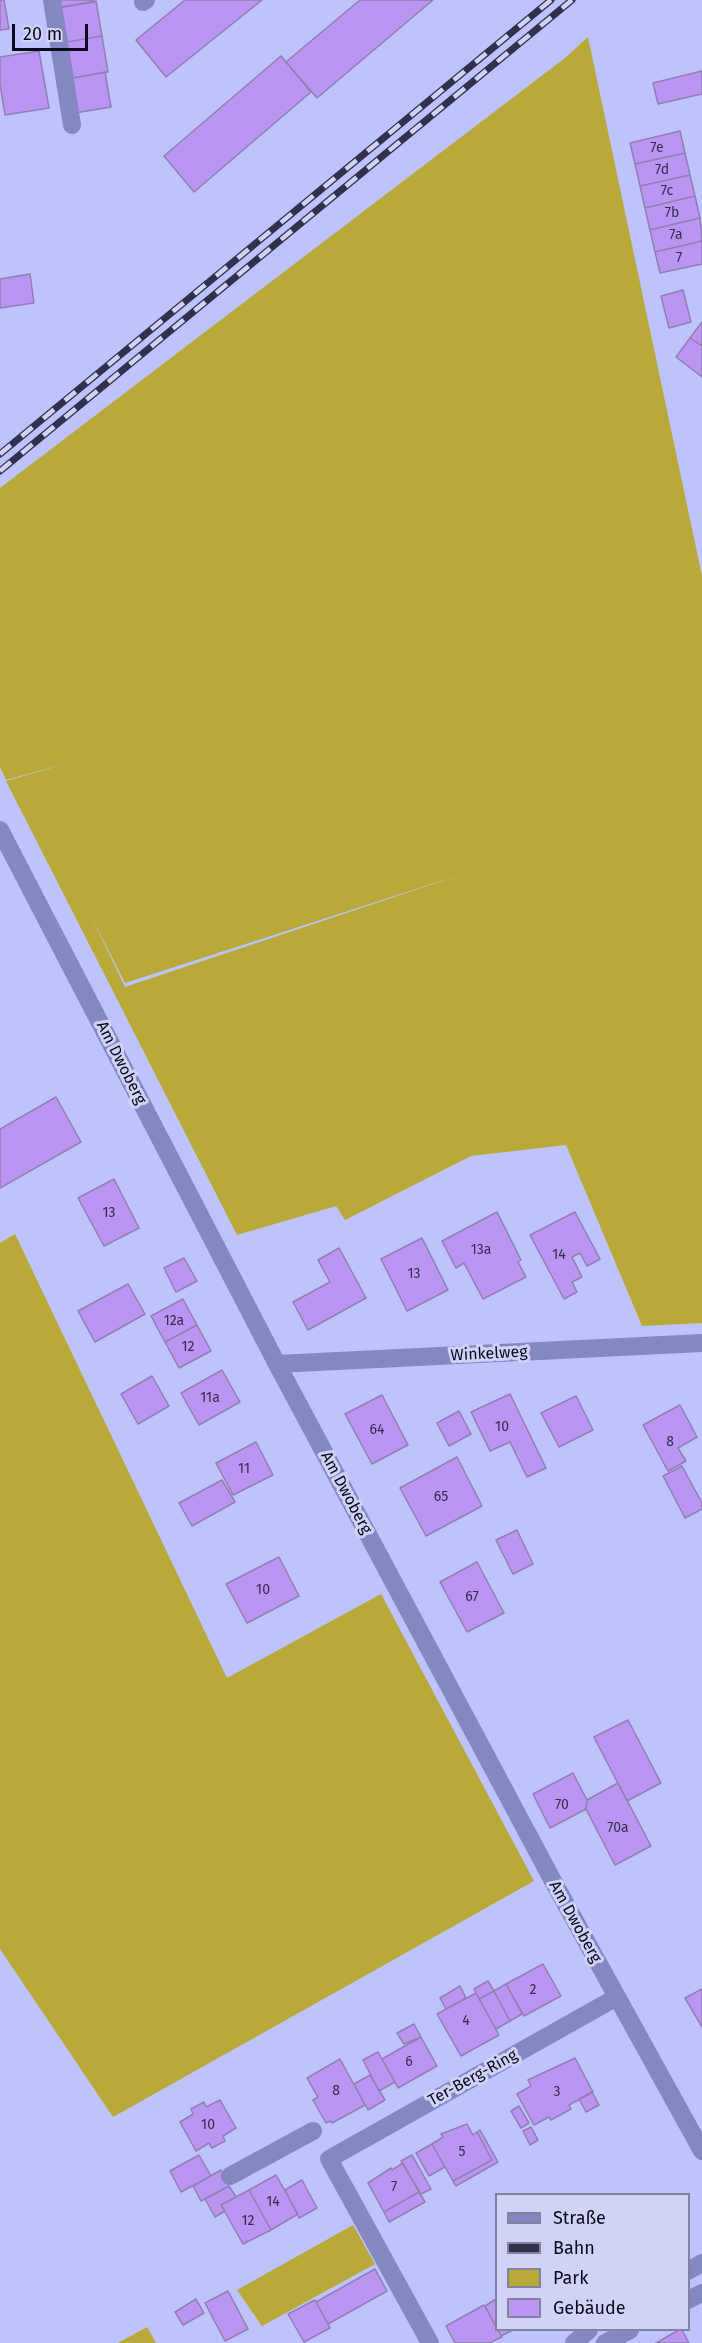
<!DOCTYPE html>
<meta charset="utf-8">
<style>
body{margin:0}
#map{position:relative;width:702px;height:2343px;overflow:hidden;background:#bfc3fd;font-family:"Fira Sans",sans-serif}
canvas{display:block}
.legend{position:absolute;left:495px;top:2193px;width:195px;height:138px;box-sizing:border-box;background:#d0d3f6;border:2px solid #80829f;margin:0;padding:8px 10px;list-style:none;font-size:18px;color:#09091c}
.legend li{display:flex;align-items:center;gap:12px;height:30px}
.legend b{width:30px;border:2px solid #80829f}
.scale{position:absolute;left:12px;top:24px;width:76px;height:27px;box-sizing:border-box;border:3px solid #09091c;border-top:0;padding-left:8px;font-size:18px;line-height:21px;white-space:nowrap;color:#09091c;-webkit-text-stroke:4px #d0d3f6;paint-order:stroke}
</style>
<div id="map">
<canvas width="702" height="2343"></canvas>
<ul class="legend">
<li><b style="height:8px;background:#8587c3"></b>Straße</li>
<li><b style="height:8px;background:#31314d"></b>Bahn</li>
<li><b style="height:16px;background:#b8a938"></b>Park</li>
<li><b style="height:16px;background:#ba95f1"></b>Gebäude</li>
</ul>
<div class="scale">20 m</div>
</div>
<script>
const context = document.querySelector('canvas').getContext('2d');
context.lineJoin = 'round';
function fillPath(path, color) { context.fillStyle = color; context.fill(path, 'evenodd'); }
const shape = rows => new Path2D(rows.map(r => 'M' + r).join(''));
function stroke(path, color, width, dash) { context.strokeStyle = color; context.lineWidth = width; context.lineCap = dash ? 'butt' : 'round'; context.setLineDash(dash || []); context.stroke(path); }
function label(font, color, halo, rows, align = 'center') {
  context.font = font + ' "Fira Sans",sans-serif'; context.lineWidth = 6; context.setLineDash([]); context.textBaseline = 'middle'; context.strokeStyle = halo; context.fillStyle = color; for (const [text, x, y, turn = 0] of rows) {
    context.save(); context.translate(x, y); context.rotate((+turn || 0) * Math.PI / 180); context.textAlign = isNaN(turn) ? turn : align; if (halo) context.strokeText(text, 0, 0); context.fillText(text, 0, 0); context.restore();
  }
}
const green = shape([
 [588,37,702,576,702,1323,642,1326,566,1145,471,1156,345,1220,336,1206,237,1235,6,781,72,762,6,780,0,767,0,488,565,58],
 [472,871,125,987,91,916,125,983],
 [15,1234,227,1678,381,1594,534,1881,113,2117,0,1949,0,1243],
 [353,2225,375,2264,262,2326,237,2290],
 [147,2327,156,2343,118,2343]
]);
const building = shape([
 [0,0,4,0,9,29,0,30,0,0],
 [56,0,93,0,94,2,58,8,56,0],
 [185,0,262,0,166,77,136,40,185,0],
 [360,0,433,0,317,98,286,62,360,0],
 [96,1,102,36,67,42,61,7,96,1],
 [102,36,108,72,73,78,67,42,102,36],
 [39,51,49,108,5,115,0,84,0,57,39,51],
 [281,56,311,92,194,192,164,156,281,56],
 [702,71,702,94,658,104,653,83,702,71],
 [105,72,111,107,75,113,68,79,105,72],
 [680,131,685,153,635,164,630,143,680,131],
 [685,153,690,175,640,186,635,164,685,153],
 [690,175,695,196,645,208,640,186,690,175],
 [695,196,700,218,650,230,645,208,695,196],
 [700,218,702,241,655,252,650,230,700,218],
 [702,241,702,264,660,273,655,252,702,241],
 [30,274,34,303,0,308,0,279,30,274],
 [683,290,691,322,669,328,661,296,683,290],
 [702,322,702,346,690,338,702,322],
 [690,338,702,346,702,377,676,357,690,338],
 [56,1097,81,1142,0,1188,0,1129,56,1097],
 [114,1179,139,1228,104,1246,78,1198,114,1179],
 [497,1212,521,1260,518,1262,526,1277,483,1299,464,1263,456,1268,442,1241,497,1212],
 [575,1212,600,1259,587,1266,580,1253,572,1257,582,1277,572,1282,577,1292,564,1299,530,1235,575,1212],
 [422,1238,448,1290,407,1311,381,1259,422,1238],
 [339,1248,366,1298,308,1330,293,1302,330,1282,318,1260,339,1248],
 [184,1258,197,1281,176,1292,164,1268,184,1258],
 [128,1284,145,1314,95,1342,78,1311,128,1284],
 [183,1299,197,1325,165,1342,151,1316,183,1299],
 [197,1325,211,1351,179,1368,165,1342,197,1325],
 [222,1370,240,1402,199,1425,181,1393,222,1370],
 [152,1376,169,1406,138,1424,121,1394,152,1376],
 [510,1394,546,1468,527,1477,510,1442,490,1451,471,1412,510,1394],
 [382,1395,408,1445,372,1464,345,1414,382,1395],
 [576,1396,593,1430,559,1447,541,1413,576,1396],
 [680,1405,697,1437,678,1448,686,1461,668,1471,643,1425,680,1405],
 [459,1411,471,1434,449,1446,437,1423,459,1411],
 [256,1442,273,1475,233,1495,216,1463,256,1442],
 [457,1457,482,1506,426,1536,400,1488,457,1457],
 [682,1466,702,1503,702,1509,685,1518,663,1476,682,1466],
 [222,1480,235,1502,192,1526,179,1503,222,1480],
 [517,1530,533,1564,513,1574,496,1540,517,1530],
 [279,1557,299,1596,247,1623,226,1584,279,1557],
 [477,1562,504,1613,467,1632,440,1582,477,1562],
 [628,1720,661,1783,627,1801,594,1737,628,1720],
 [573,1773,587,1800,586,1809,550,1828,533,1794,573,1773],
 [618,1783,651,1846,615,1865,586,1809,587,1800,618,1783],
 [543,1964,561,1996,524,2016,506,1984,543,1964],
 [488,1981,494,1991,479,1999,474,1989,488,1981],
 [506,1984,522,2014,510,2021,494,1991,506,1984],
 [460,1986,466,1998,446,2009,440,1998,460,1986],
 [702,1989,702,2027,685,1998,702,1989],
 [494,1991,510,2021,496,2029,479,1999,494,1991],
 [476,1993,499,2035,461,2056,437,2014,476,1993],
 [414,2024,421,2037,404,2044,397,2033,414,2024],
 [421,2037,437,2066,398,2088,382,2059,421,2037],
 [378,2052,395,2082,379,2091,363,2060,378,2052],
 [575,2058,593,2092,569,2105,571,2109,551,2120,549,2117,534,2125,517,2094,531,2086,528,2080,575,2058],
 [340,2059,365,2105,332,2123,331,2121,326,2123,313,2100,318,2097,307,2078,340,2059],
 [370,2075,385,2100,368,2110,354,2084,370,2075],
 [592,2092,599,2105,586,2112,579,2099,592,2092],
 [220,2100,236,2128,223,2136,225,2141,212,2148,209,2143,196,2151,180,2122,193,2114,191,2109,204,2102,206,2107,220,2100],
 [519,2106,529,2123,521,2128,511,2111,519,2106],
 [467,2124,473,2135,477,2132,492,2160,453,2181,432,2144,443,2137,441,2134,467,2124],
 [531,2127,538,2140,530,2145,523,2131,531,2127],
 [480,2130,498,2162,456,2186,453,2181,492,2160,477,2132,480,2130],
 [432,2144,445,2167,429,2176,416,2153,432,2144],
 [199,2155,211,2176,181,2192,170,2171,199,2155],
 [412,2155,431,2189,421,2194,401,2161,412,2155],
 [403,2163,419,2192,384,2212,368,2183,391,2168,392,2170,403,2163],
 [221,2170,229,2186,201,2201,193,2186,221,2170],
 [276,2175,298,2214,271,2230,249,2190,276,2175],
 [302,2180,317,2208,299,2218,285,2190,302,2180],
 [229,2186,236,2197,221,2205,225,2211,215,2217,205,2199,229,2186],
 [249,2190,271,2230,243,2244,221,2205,249,2190],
 [419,2192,425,2202,389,2222,384,2212,419,2192],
 [375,2269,387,2291,328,2324,316,2302,375,2269],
 [228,2291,248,2329,225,2341,205,2303,228,2291],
 [196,2299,204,2313,183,2325,175,2312,196,2299],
 [496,2299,496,2327,485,2306,496,2299],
 [315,2300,330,2328,304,2342,288,2314,315,2300],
 [484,2305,502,2337,489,2343,455,2343,446,2326,484,2305],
 [498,2330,513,2330,501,2336,498,2330],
 [679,2330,682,2330,689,2343,656,2343,679,2330]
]);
const minor = shape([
 [52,0,72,125],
 [143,2,146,0],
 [0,830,277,1364,553,1881,702,2151],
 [277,1364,702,1343],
 [230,2176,313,2131],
 [688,2271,702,2263],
 [688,2300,702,2293],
 [430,2343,329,2159,617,1997],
 [574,2343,589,2330],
 [605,2343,630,2330]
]);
const rail = shape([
 [0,454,551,0],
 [0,471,572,0]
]);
const numberNames = [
 ["7e",657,148],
 ["7d",662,170],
 ["7c",667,191],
 ["7b",672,213],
 ["7a",676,235],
 ["7",679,258],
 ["13",109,1213],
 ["13a",481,1250],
 ["14",559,1255],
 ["13",414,1274],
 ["12a",174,1321],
 ["12",188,1347],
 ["11a",210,1398],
 ["10",502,1427],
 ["64",377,1430],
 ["8",670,1442],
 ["11",244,1469],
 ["65",441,1497],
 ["10",263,1590],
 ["67",472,1597],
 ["70",562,1805],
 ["70a",618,1828],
 ["2",533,1990],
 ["4",466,2021],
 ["6",409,2062],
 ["8",336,2091],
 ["3",557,2092],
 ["10",208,2125],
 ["5",462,2152],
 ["7",394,2187],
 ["14",273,2202],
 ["12",248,2221]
];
const streetNames = [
 ["Am Dwoberg",121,1063,63],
 ["Winkelweg",489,1354,-3],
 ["Am Dwoberg",346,1493,62],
 ["Am Dwoberg",575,1922,61],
 ["Ter-Berg-Ring",473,2078,-29]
];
fillPath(green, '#b8a938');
fillPath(building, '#ba95f1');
stroke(building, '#927eb3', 1.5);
stroke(minor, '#8587c3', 18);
stroke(rail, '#31314d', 7);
stroke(rail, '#d0d3f6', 4.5, [14]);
label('14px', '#352c51', null, numberNames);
label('16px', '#09091c', '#d0d3f6', streetNames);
</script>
